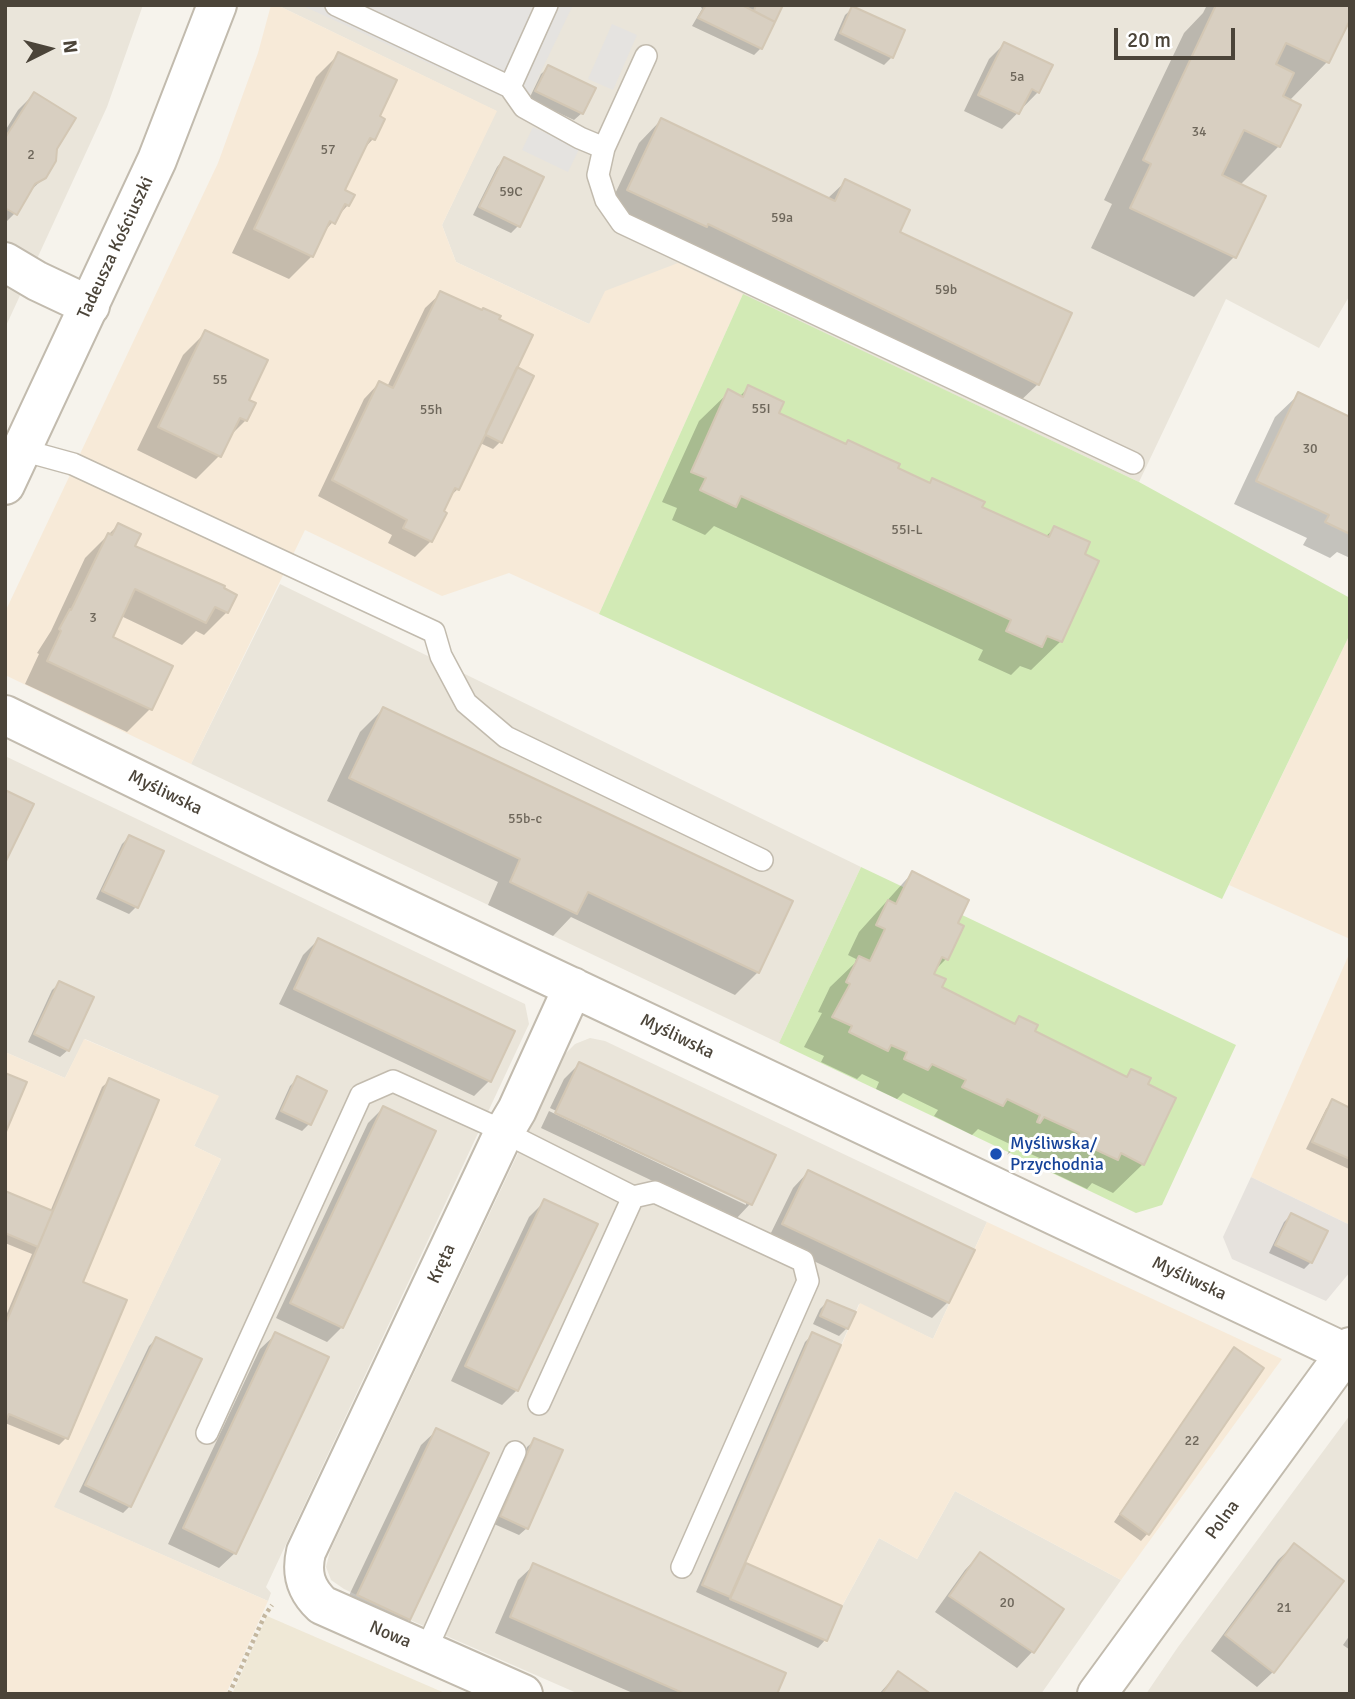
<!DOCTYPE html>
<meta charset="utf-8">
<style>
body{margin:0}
#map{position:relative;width:1355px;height:1699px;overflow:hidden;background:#f6f3ec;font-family:Signika,sans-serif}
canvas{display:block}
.frame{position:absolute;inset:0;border:7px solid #4b4439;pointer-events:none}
.north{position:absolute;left:14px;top:14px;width:70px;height:70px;-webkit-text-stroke:5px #fff;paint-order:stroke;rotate:84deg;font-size:19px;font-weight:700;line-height:28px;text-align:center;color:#4b4439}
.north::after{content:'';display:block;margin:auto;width:24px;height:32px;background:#4b4439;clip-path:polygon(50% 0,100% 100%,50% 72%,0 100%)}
.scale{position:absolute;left:1114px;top:28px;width:121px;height:32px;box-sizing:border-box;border:4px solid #4b4439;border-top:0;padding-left:9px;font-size:21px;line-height:24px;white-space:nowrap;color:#4b4439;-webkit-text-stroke:5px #fff;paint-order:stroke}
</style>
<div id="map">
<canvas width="1355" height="1699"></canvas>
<div class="frame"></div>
<div class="north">N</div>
<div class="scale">20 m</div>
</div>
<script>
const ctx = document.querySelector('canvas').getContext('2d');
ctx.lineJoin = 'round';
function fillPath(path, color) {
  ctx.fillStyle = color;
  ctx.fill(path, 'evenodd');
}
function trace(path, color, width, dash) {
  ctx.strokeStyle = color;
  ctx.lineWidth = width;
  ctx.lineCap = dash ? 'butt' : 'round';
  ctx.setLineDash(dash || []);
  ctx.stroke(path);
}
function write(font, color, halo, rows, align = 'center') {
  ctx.font = font + ' Signika,sans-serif';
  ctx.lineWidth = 6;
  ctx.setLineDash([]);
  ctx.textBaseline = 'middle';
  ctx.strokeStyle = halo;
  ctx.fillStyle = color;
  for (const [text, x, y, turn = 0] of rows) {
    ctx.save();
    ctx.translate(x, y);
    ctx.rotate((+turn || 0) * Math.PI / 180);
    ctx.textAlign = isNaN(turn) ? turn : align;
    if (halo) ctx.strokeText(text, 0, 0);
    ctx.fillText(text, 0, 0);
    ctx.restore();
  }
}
const residential = new Path2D(`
 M5 5H143L107 107 5 328Z
 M277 5H1350V295L1319 348 1226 299 1139 482 678 264 589 324 456 262 442 225 496 111Z
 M280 584 861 867 779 1043 191 764Z
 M5 756 525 1004 529 1024 266 1587 271 1593 268 1601 53 1507 221 1159 194 1146 218 1096 85 1039 65 1078 5 1052Z
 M590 1038 605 1041 987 1222 933 1339 859 1304 730 1600 827 1642 841 1608 879 1538 917 1559 955 1491 1121 1580 1041 1694H579L410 1620 344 1589 331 1580 326 1567 330 1551 520 1149 565 1054 575 1044Z
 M1350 1415V1694H1146L1178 1647Z`);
const commercial = new Path2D(`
 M271 5H277L497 111 442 225 456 262 589 324 605 291 678 263 743 294 599 614 509 573 442 596 305 530 191 764 5 675V612L218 163 258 53Z
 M1350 634V939L1229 885Z
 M1350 952V1225L1251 1177Z
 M84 1039 219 1096 194 1146 221 1159 54 1507 268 1601 226 1694H5V1052L65 1078Z
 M987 1222 1282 1359 1121 1580 955 1491 917 1559 879 1538 841 1608 827 1643 730 1600 860 1303 933 1339Z`);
const industrial = new Path2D(`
 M1251 1177 1350 1225V1272L1326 1301 1232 1259 1223 1237Z`);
const education = new Path2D(`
 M267 1616 447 1694H232Z`);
const green = new Path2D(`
 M743 294 1139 482 1350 598V634L1222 899 599 614Z
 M861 867 1236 1045 1162 1205 1136 1213 779 1043Z`);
const parking = new Path2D(`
 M301 5H573L524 107Z
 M612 24 637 35 613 90 588 79Z
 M533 127 579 149 568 172 522 150Z`);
const shadow = new Path2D(`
 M700 5H782L761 48 754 55 692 26 702 9Z
 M1207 5H1350V16L1327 62 1289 101 1298 105 1279 146 1240 185 1264 196 1234 257 1194 297 1091 248 1112 204 1104 200 1184 33 1203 13Z
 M853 8 903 31 892 57 884 65 834 40 845 15Z
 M1004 44 1038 92 1002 129 964 111 989 59Z
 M339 54 378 117 373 139 362 151 343 191 348 205 322 234 312 256 289 279 232 253 316 77Z
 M549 67 582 113 574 120 529 99 541 74Z
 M34 94 56 148 45 177 28 193 15 213 5 223V131L18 110Z
 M661 120 827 199 845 182 898 233 1038 384 1015 406 606 213 639 143Z
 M504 159 518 226 511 233 473 215 497 167Z
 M441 293 515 368 500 442 493 449 480 443 458 489 447 499 431 541 415 557 388 543 392 535 318 496 364 399 379 383 387 387 425 308Z
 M206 332 246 400V420L228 438 219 456 196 479 137 450 183 355Z
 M749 387 777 414 845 445 848 442 896 469 929 484 932 481 980 507 1045 537 1055 528 1083 555 1061 641 1031 670 1020 666 1011 675 978 660 983 650 714 526 705 535 672 520 677 508 662 502 699 421 729 392 739 397Z
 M1298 395 1350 419V558L1337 552 1330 558 1303 545 1307 538 1234 504 1275 417Z
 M118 525 133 547 227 612 204 635 196 631 182 645 121 616 110 637 150 709 127 732 25 684 39 654 37 653 51 631 85 558Z
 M383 709 758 972 735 995 571 917 553 936 488 905 498 882 327 801 360 732Z
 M129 837 136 907 129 914 96 899 122 844Z
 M912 873 956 924 946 959 931 974 939 988 1013 1025 1019 1018 1033 1032 1125 1078 1131 1071 1145 1085 1143 1164 1113 1193 1092 1183 1087 1189 1047 1170 1050 1163 1016 1147 1007 1155 1012 1145 978 1129 972 1135 934 1116 938 1110 903 1093 897 1099 876 1089 879 1082 862 1074 857 1079 821 1062 824 1056 804 1047 822 1013 818 1012 830 987 855 963 856 959 848 955 859 932Z
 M318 940 489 1081 474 1096 279 1004 303 955Z
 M60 983 68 1050 60 1057 28 1042 52 990Z
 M579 1064 774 1155 750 1204 735 1220 541 1128 549 1111 746 1205V1201L550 1108 564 1079Z
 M297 1079 309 1124 302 1131 275 1119 290 1086Z
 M110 1080 80 1283 66 1438 59 1445 5 1423V1318L32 1254 5 1243V1193L50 1212 102 1087Z
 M1333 1101 1350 1110 1349 1169 1306 1149 1326 1109Z
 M383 1108 342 1327 327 1342 276 1318 368 1123Z
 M808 1172 973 1250 948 1302 932 1318 768 1239 793 1188Z
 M545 1201 517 1390 502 1405 451 1381 529 1217Z
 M1291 1215 1311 1262 1304 1269 1269 1253 1284 1222Z
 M827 1302 854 1313 847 1328 839 1336 813 1324 820 1309Z
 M276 1334 235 1553 219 1568 168 1544 260 1349Z
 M813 1334 743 1564 840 1606 825 1640 818 1648 696 1592 805 1342Z
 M156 1339 130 1506 123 1513 79 1492 149 1346Z
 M1234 1349 1148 1533 1141 1541 1114 1522 1227 1357Z
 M437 1430 409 1619 393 1634 342 1610 421 1445Z
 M535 1440 527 1528 519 1535 494 1524 527 1447Z
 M1294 1545 1273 1672 1257 1687 1211 1651 1278 1560Z
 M980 1554 1062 1610 1032 1652 1017 1668 935 1612 965 1570Z
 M534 1565 775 1694H635L495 1633 518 1580Z
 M1350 1635V1650L1343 1645Z
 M898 1673 927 1694H879Z`);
const building = new Path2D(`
 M706 5H742L775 22 762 49 698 18Z
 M756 5H783L775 22 754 11Z
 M1216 5H1350V20L1329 63 1286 43 1276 64 1294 73 1283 96 1301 105 1280 147 1244 130 1222 175 1266 196 1236 258 1130 208 1151 164 1143 160Z
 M852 6 905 30 893 58 840 33Z
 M1004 42 1053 65 1039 93 1032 89 1019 114 978 95Z
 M338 52 397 80 380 116 385 119 375 140 370 138 345 190 355 195 349 206 345 204 335 224 330 221 313 257 254 229Z
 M548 65 596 88 583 114 535 91Z
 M34 92 76 118 57 149 56 161 46 178 35 184 17 215 5 208V138Z
 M661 118 835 201 845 179 910 210 900 232 1072 313 1039 385 708 224 707 227 627 190Z
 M504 157 544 177 520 227 479 207Z
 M440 291 482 310 483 308 501 316 499 319 533 335 459 490 455 488 444 511 447 513 432 542 403 528 407 520 332 480 379 381 393 388Z
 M205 330 268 360 249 400 256 403 247 421 240 418 221 457 158 427Z
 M517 367 534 376 502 443 486 435V432Z
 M748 385 784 402 779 413 846 444 848 440 880 455 900 464 898 468 930 483 932 478 985 502 982 507 1049 537 1054 526 1090 542 1085 554 1099 561 1062 642 1047 636 1042 647 1006 631 1011 620 741 496 736 507 700 490 706 478 691 472 728 389 743 397Z
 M1298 392 1350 417V534L1325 522 1329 515 1256 481Z
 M118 523 141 534 135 546 225 586 224 588 237 595 228 613 215 607 206 623 135 589 113 637 173 666 152 710 47 661 61 631 59 629 70 609 71 610 108 533 112 535Z
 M383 707 793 901 759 973 588 892 577 914 510 882 520 859 349 778Z
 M5 790 34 804 5 863Z
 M129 835 164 851 138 908 102 891Z
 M912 871 969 900 958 923 964 926 948 960 942 957 934 974 946 979 942 987 1015 1024 1019 1016 1038 1025 1035 1031 1127 1077 1131 1069 1151 1078 1148 1084 1176 1098 1144 1165 1121 1153 1118 1160 1075 1140 1079 1133 1044 1117 1040 1123 1037 1122 1040 1115 1007 1099 1003 1106 962 1087 966 1080 932 1064 928 1070 904 1059 907 1052 891 1045 888 1051 849 1032 852 1026 832 1017 850 984 846 982 859 956 870 961 885 929 876 925 888 900 896 904Z
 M318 938 515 1031 491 1082 294 989Z
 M59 981 94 997 69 1051 34 1034Z
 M579 1062 776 1155 752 1205 555 1113Z
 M5 1073 27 1082 5 1134Z
 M297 1076 327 1091 311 1125 281 1111Z
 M109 1078 159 1100 83 1282 127 1300 68 1439 9 1414 5 1423V1325Z
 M1332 1099 1350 1108V1159L1312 1142Z
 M383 1106 436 1131 343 1328 290 1303Z
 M808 1170 975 1250 949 1303 782 1224Z
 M5 1191 53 1211 38 1247 5 1233Z
 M544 1199 598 1224 518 1391 465 1366Z
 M1291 1213 1328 1231 1312 1263 1275 1245Z
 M827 1300 856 1312 848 1329 820 1316Z
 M275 1332 329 1357 236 1554 183 1528Z
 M812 1332 841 1345 730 1597 702 1585Z
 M156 1337 202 1359 131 1507 85 1485Z
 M1234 1347 1264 1368 1149 1535 1120 1514Z
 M436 1428 489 1453 410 1620 357 1595Z
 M534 1438 563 1450 528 1529 500 1516Z
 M1294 1543 1344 1581 1274 1673 1225 1635Z
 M980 1552 1064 1609 1034 1653 949 1596Z
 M533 1563 786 1673 777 1694H685L510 1617Z
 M746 1563 842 1606 827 1641 730 1599Z
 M898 1671 931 1694H882Z`);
const path = new Path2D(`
 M229 1694 265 1615 272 1605`);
const service = new Path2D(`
 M336 5 510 87
 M547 5 510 87 524 107 580 138 604 148 598 175 606 200 622 223 1133 463
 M604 148 646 56
 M22 450 73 464 434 632 441 656 466 703 506 737 762 860
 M539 1404 633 1197
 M207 1433 361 1095 393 1081 488 1124 633 1197 655 1192 803 1261 808 1281 682 1567
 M426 1650 515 1452`);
const minor = new Path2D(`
 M5 262 37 281 90 306
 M5 715 280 849 1350 1355
 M523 1694 322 1605C305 1589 301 1573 306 1552L504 1132 517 1110 573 987
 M1097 1694 1350 1347`);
const tertiary = new Path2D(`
 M5 485 157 160 217 5`);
const markers = [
 [996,1154,7,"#1a4fb4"]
];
const numberNames = [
 ["5a",1017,77],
 ["34",1199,132],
 ["57",328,150],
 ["2",31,155],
 ["59C",511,192],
 ["59a",782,218],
 ["59b",946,290],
 ["55",220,380],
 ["55I",761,409],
 ["55h",431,410],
 ["30",1310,449],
 ["55I-L",907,530],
 ["3",93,618],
 ["55b-c",525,819],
 ["22",1192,1441],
 ["20",1007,1603],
 ["21",1284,1608]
];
const streetNames = [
 ["Tadeusza Kościuszki",116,248,-65],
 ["Myśliwska",165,793,26],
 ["Myśliwska",677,1037,26],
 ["Kręta",442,1264,-65],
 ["Myśliwska",1189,1279,25],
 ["Polna",1223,1520,-54],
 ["Nowa",390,1635,23]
];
const transitNames = [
 ["Myśliwska/",1010,1144],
 ["Przychodnia",1010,1165]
];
fillPath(residential, '#eae5da');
fillPath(commercial, '#f7ead8');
fillPath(industrial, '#e6e2dd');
fillPath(education, '#efe8d6');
fillPath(green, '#d2eab5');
fillPath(parking, '#e5e3e0');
fillPath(shadow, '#0003');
fillPath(building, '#d8cfc1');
trace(building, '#d3c7b4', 2);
trace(service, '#c2bbae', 24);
trace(minor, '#c2bbae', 42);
trace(tertiary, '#c2bbae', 42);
trace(path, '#c4b79f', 4.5, [3.5, 3.5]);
trace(service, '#fff', 21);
trace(minor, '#fff', 38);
trace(tertiary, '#fff', 38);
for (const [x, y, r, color] of markers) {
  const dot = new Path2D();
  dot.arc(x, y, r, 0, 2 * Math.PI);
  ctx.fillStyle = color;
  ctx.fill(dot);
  trace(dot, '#fff', 2.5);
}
write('14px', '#6e675b', null, numberNames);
write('18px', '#4b4439', '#fff', streetNames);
write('18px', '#164399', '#fff', transitNames, 'left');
</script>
